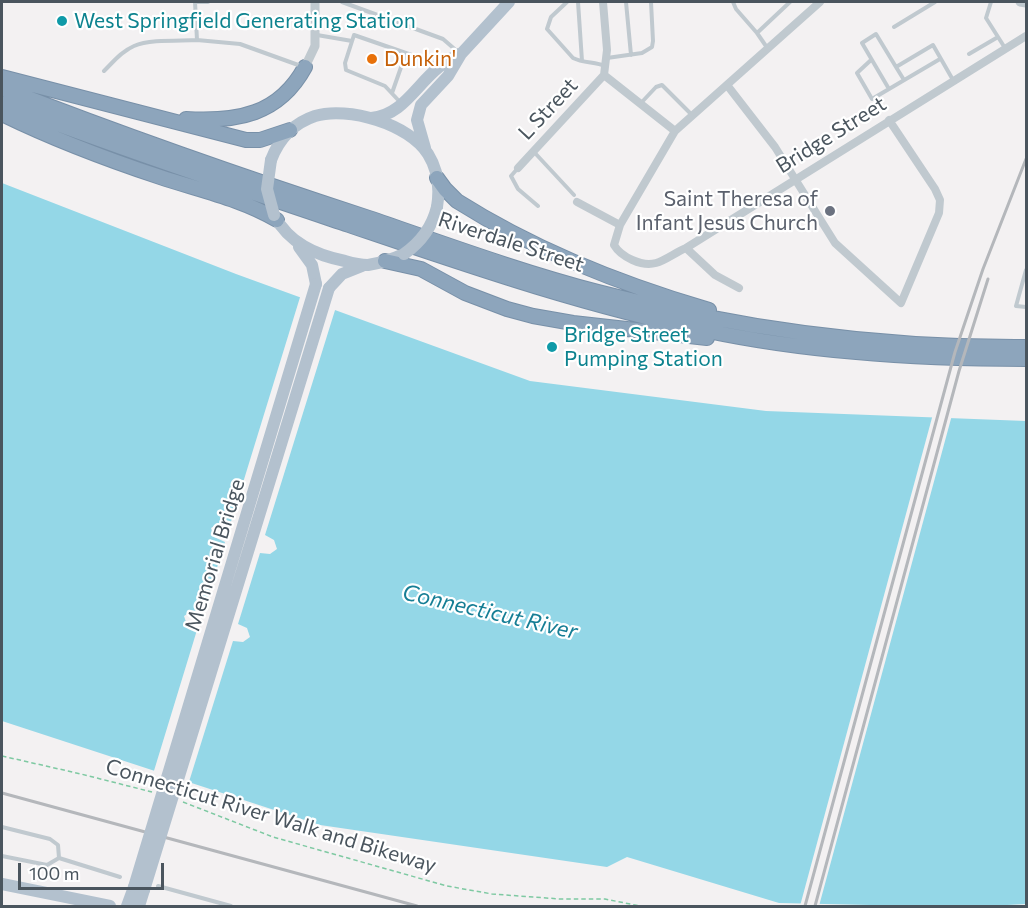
<!DOCTYPE html>
<style>
body{margin:0}
#map{position:relative;width:1028px;height:908px;overflow:hidden;background:#f3f1f2;font-family:Commissioner,sans-serif}
canvas{display:block}
.frame{position:absolute;inset:0;border:3px solid #4a555e;pointer-events:none}
.scale{position:absolute;left:18px;top:863px;width:146px;height:27px;box-sizing:border-box;border:3px solid #4a555e;border-top:0;padding-left:8px;font-size:18px;line-height:21px;white-space:nowrap;color:#4a555e;-webkit-text-stroke:4px #fff;paint-order:stroke}
</style>
<div id="map">
<canvas width="1028" height="908"></canvas>
<div class="frame"></div>
<div class="scale">100 m</div>
</div>
<script>
const ctx = document.querySelector('canvas').getContext('2d');
ctx.lineJoin = 'round';
function fillPath(path, color) {
  ctx.fillStyle = color;
  ctx.fill(path, 'evenodd');
}
function trace(path, color, width, dash) {
  ctx.strokeStyle = color;
  ctx.lineWidth = width;
  ctx.lineCap = dash ? 'butt' : 'round';
  ctx.setLineDash(dash || []);
  ctx.stroke(path);
}
function write(font, color, halo, rows, align = 'center') {
  ctx.font = font + ' Commissioner,sans-serif';
  ctx.lineWidth = 4.5;
  ctx.setLineDash([]);
  ctx.textBaseline = 'middle';
  ctx.strokeStyle = halo;
  ctx.fillStyle = color;
  for (const [text, x, y, turn = 0] of rows) {
    ctx.save();
    ctx.translate(x, y);
    ctx.rotate((+turn || 0) * Math.PI / 180);
    ctx.textAlign = isNaN(turn) ? turn : align;
    if (halo) ctx.strokeText(text, 0, 0);
    ctx.fillText(text, 0, 0);
    ctx.restore();
  }
}
const water = new Path2D(`
 M2 183 236 274 530 381 766 411 1026 421V904L989 906H915L779 903 627 857 607 867 320 825 2 721Z`);
const pier = new Path2D(`
 M301 294 336 307 265 535 274 540 277 549 270 554 260 553 238 624 247 628 250 637 243 642 233 641 188 785 153 774 197 630 187 625 184 616 192 611 203 613 225 542 214 537 211 528 219 523 230 525Z
 M933 414 952 415 819 906H800Z`);
const path = new Path2D(`
 M2 756 81 774 152 792
 M183 802 273 837 447 886 492 894 560 899H605L640 906`);
const service = new Path2D(`
 M208 2H195L197 40 240 44 301 66
 M342 2 443 39 458 52
 M567 2 551 17 547 29 573 58C583 63 595 62 605 66
 M578 2 582 61
 M626 2 631 55
 M733 2 736 9 757 33
 M991 2 986 18 1005 48
 M894 27 935 2
 M317 35 352 41
 M768 49 757 33 790 2
 M969 54 998 37
 M607 58 642 53 652 47 653 41 651 2
 M871 60 857 73 872 99 940 59
 M896 67 904 80
 M104 71C113 62 122 51 134 46 150 39 180 41 197 40
 M889 89 862 43 876 34 896 67 933 45 953 80
 M392 93 406 53
 M400 102 385 86 346 70 345 63 354 35 426 60 438 66
 M641 103 656 87 662 85 692 115
 M534 152 574 195
 M518 168 511 176 518 189 538 206
 M1026 270 1016 306 1026 307
 M2 827 50 839 58 845 59 858 47 865 2 856
 M59 858 120 877
 M158 886 231 906`);
const minor = new Path2D(`
 M603 2 607 50 604 75 675 131
 M820 2 675 131 620 225 614 245C621 257 642 267 656 263 666 260 676 252 686 248L1026 36
 M727 85 775 147 835 243 901 303 939 213 940 200 935 189 889 120
 M518 168 604 75
 M577 202 620 225
 M686 248 715 275 739 288`);
const tertiary = new Path2D(`
 M1020 2 1026 3
 M305 67 315 46V2`);
const primary = new Path2D(`
 M371 118C402 116 416 85 439 67 445 62 453 58 459 54
 M425 148 417 120 421 105 448 76 461 54 509 2
 M271 160C279 139 294 123 315 116 348 106 409 124 428 154 438 170 440 189 437 207
 M274 215C289 243 315 255 345 261 352 263 361 265 368 265 381 263 393 259 404 254
 M299 247 312 265 316 284
 M329 288 342 274 362 266
 M2 884 110 906
 M127 906 134 887
 M139 906 144 890`);
const motorway = new Path2D(`
 M2 77 246 140H260L290 130
 M2 88C123 135 246 178 369 218 445 244 521 272 598 292 738 329 882 348 1026 347
 M2 103C116 147 233 186 349 225 467 265 585 306 708 331 812 353 920 359 1026 359
 M2 114C53 139 106 159 160 177 199 190 242 199 277 220
 M186 119C237 122 279 115 305 67
 M437 178 445 189 457 201C536 251 620 284 709 310
 M385 261 421 269 465 293 507 309 533 316 573 323 707 338`);
const rail = new Path2D(`
 M2 793 417 906
 M805 906 955 352 983 269 1026 159
 M815 906 959 371 988 279`);
const primaryBridge = new Path2D(`
 M271 160 267 189 274 215
 M404 254C421 242 432 228 437 207
 M134 887 316 284
 M144 890 329 288`);
const markers = [
 [62,21,6,"#0f9aa8"],
 [372,59,6,"#e8710a"],
 [830,211,6,"#6b7280"],
 [552,347,6,"#0f9aa8"]
];
const cultureNames = [
 ["West Springfield Generating Station",74,21],
 ["Bridge Street",564,335],
 ["Pumping Station",564,359]
];
const foodNames = [
 ["Dunkin'",384,59]
];
const streetNames = [
 ["L Street",548,109,-47],
 ["Bridge Street",831,135,-32],
 ["Riverdale Street",511,242,18],
 ["Memorial Bridge",215,555,-73],
 ["Connecticut River Walk and Bikeway",271,816,17]
];
const worshipNames = [
 ["Saint Theresa of",818,199],
 ["Infant Jesus Church",818,223]
];
const waterNames = [
 ["Connecticut River",490,612,13]
];
fillPath(water, '#94d7e7');
fillPath(pier, '#f3f1f2');
trace(motorway, '#7890a8', 16);
trace(path, '#7ec9a2', 1.5, [4.5, 3]);
trace(service, '#c0c9cf', 4);
trace(minor, '#c0c9cf', 8);
trace(tertiary, '#c0c9cf', 9);
trace(primary, '#b3c1ce', 12);
trace(motorway, '#8da5bc', 14);
trace(rail, '#b4b7bb', 3);
trace(primaryBridge, '#b3c1ce', 12);
for (const [x, y, r, color] of markers) {
  const dot = new Path2D();
  dot.arc(x, y, r, 0, 2 * Math.PI);
  ctx.fillStyle = color;
  ctx.fill(dot);
  trace(dot, '#fff', 2);
}
write('21px', '#0d838f', '#fff', cultureNames, 'left');
write('21px', '#c56008', '#fff', foodNames, 'left');
write('21px', '#4a555e', '#fff', streetNames);
write('21px', '#5b616d', '#fff', worshipNames, 'right');
write('italic 22px', '#167e95', '#fff', waterNames);
</script>
